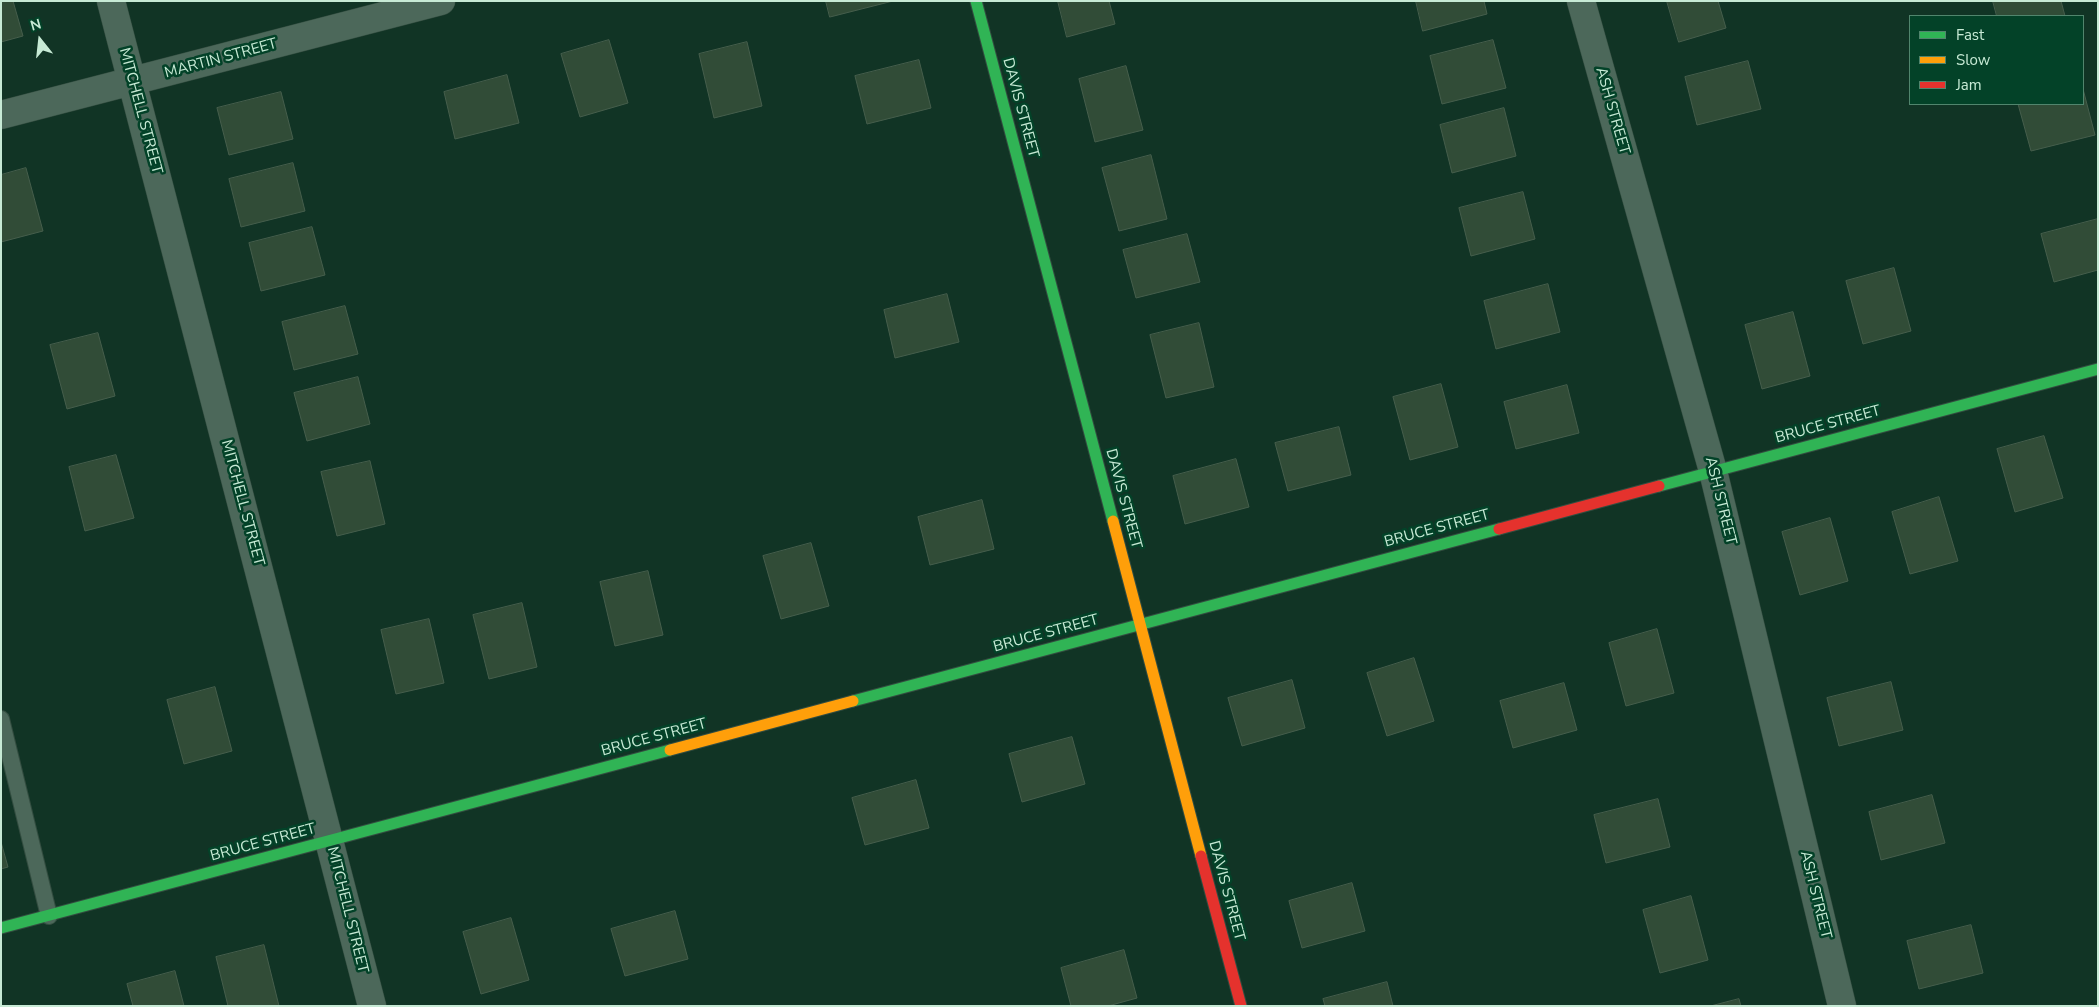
<!DOCTYPE html>
<style>
body{margin:0}
#map{position:relative;width:2099px;height:1007px;overflow:hidden;background:#113425;font-family:"Nunito Sans",sans-serif}
canvas{display:block}
.frame{position:absolute;inset:0;border:2px solid #c7ead5;pointer-events:none}
.legend{position:absolute;left:1909px;top:15px;width:175px;height:90px;box-sizing:border-box;background:#034228;border:1px solid #51856d;margin:0;padding:6px 9px;list-style:none;font-size:15px;color:#c7ead5}
.legend li{display:flex;align-items:center;gap:10px;height:25px}
.legend b{width:25px;border:1px solid #51856d}
.north{position:absolute;left:15px;top:15px;width:50px;height:50px;-webkit-text-stroke:4px #034228;paint-order:stroke;rotate:344deg;font-size:14px;font-weight:700;line-height:20px;text-align:center;color:#c7ead5}
.north::after{content:'';display:block;margin:auto;width:18px;height:22px;background:#c7ead5;clip-path:polygon(50% 0,100% 100%,50% 72%,0 100%)}
</style>
<div id="map">
<canvas width="2099" height="1007"></canvas>
<div class="frame"></div>
<ul class="legend">
<li><b style="height:6px;background:#30b455"></b>Fast</li>
<li><b style="height:6px;background:#ff9f0a"></b>Slow</li>
<li><b style="height:6px;background:#e5322d"></b>Jam</li>
</ul>
<div class="north">N</div>
</div>
<script>
const ctx = document.querySelector('canvas').getContext('2d');
ctx.lineJoin = 'round';
function fillPath(path, color) {
  ctx.fillStyle = color;
  ctx.fill(path, 'evenodd');
}
function trace(path, color, width, dash) {
  ctx.strokeStyle = color;
  ctx.lineWidth = width;
  ctx.lineCap = dash ? 'butt' : 'round';
  ctx.setLineDash(dash || []);
  ctx.stroke(path);
}
function write(font, color, halo, rows, align = 'center') {
  ctx.font = font + ' "Nunito Sans",sans-serif';
  ctx.lineWidth = 5;
  ctx.setLineDash([]);
  ctx.textBaseline = 'middle';
  ctx.strokeStyle = halo;
  ctx.fillStyle = color;
  for (const [text, x, y, turn = 0] of rows) {
    ctx.save();
    ctx.translate(x, y);
    ctx.rotate((+turn || 0) * Math.PI / 180);
    ctx.textAlign = isNaN(turn) ? turn : align;
    if (halo) ctx.strokeText(text, 0, 0);
    ctx.fillText(text, 0, 0);
    ctx.restore();
  }
}
const building = new Path2D(`
 M1 1H13L23 36 1 42Z
 M826 1H893L830 17Z
 M1058 1H1109L1115 24 1067 37Z
 M1416 1H1484L1487 14 1423 31Z
 M1667 1H1718L1726 28 1679 42Z
 M1993 1H2061L2065 16H1997Z
 M609 40 628 103 580 117 561 54Z
 M1493 40 1506 88 1442 104 1430 56Z
 M747 42 762 106 714 118 699 54Z
 M919 60 931 108 867 124 855 76Z
 M1748 61 1761 109 1697 125 1685 77Z
 M1126 66 1143 130 1095 142 1079 79Z
 M507 75 519 123 455 139 444 92Z
 M2083 89 2095 135 2031 151 2018 104H2083Z
 M281 92 293 139 229 155 217 108Z
 M1504 108 1516 156 1452 173 1440 125Z
 M1151 155 1167 219 1119 231 1102 168Z
 M293 163 305 211 241 227 229 179Z
 M26 168 43 231 1 242V175Z
 M1523 192 1535 239 1471 256 1459 208Z
 M2098 219V270L2054 282 2041 234Z
 M312 227 325 275 261 291 249 243Z
 M1187 234 1200 282 1136 298 1123 250Z
 M1894 268 1911 331 1863 344 1846 281Z
 M1548 284 1560 332 1496 349 1484 301Z
 M947 294 959 342 895 358 884 310Z
 M345 306 358 354 294 370 282 322Z
 M1793 312 1810 376 1762 389 1745 325Z
 M1199 323 1214 387 1166 398 1150 335Z
 M98 333 115 396 67 409 50 345Z
 M358 377 370 424 307 441 294 393Z
 M1441 384 1458 447 1410 460 1393 397Z
 M1567 385 1579 433 1516 449 1504 402Z
 M1339 427 1351 475 1288 491 1275 443Z
 M2044 436 2063 498 2015 512 1997 449Z
 M116 455 134 518 85 531 69 467Z
 M1236 459 1249 507 1185 524 1173 476Z
 M370 461 385 524 337 536 321 472Z
 M1939 497 1958 561 1910 574 1892 512Z
 M982 500 994 549 930 565 918 517Z
 M1830 518 1848 581 1800 595 1782 532Z
 M811 543 829 606 781 619 763 556Z
 M648 571 663 635 615 646 600 582Z
 M522 603 537 667 489 679 473 615Z
 M429 619 444 683 396 694 381 630Z
 M1657 629 1674 693 1626 706 1609 643Z
 M1414 658 1434 721 1387 736 1367 673Z
 M1292 680 1305 728 1242 746 1228 698Z
 M1891 682 1903 730 1839 746 1827 698Z
 M1564 683 1577 730 1513 748 1500 701Z
 M215 687 232 751 184 764 167 700Z
 M1072 737 1085 784 1022 802 1009 754Z
 M916 780 929 828 865 845 852 798Z
 M1932 795 1945 843 1881 860 1869 812Z
 M1658 799 1670 847 1606 863 1594 815Z
 M1 842 8 867 1 869Z
 M1352 883 1365 931 1302 948 1289 901Z
 M1691 896 1708 960 1660 973 1643 910Z
 M675 911 688 959 625 976 611 929Z
 M511 918 529 980 481 994 463 932Z
 M1971 925 1983 973 1919 989 1907 941Z
 M264 945 279 1006H228L216 957Z
 M1124 950 1137 998 1108 1006H1071L1061 968Z
 M175 971 184 1006H133L127 984Z
 M1387 982 1393 1006H1325L1323 999Z
 M1739 999 1741 1006H1711Z`);
const lane = new Path2D(`
 M1 719 49 916`);
const street = new Path2D(`
 M111 1 372 1006
 M1581 1 1713 471 1842 1006
 M1 115 441 1`);
const fast = new Path2D(`
 M976 1 1113 521
 M1659 486 2098 369
 M853 701 1499 529
 M1 928 670 750`);
const slow = new Path2D(`
 M1113 521 1201 856
 M670 750 853 701`);
const jam = new Path2D(`
 M1499 529 1659 486
 M1201 856 1241 1006`);
const streetNames = [
 ["MARTIN STREET",221,59,-15],
 ["DAVIS STREET",1020,108,75],
 ["MITCHELL STREET",140,111,75],
 ["ASH STREET",1612,111,74],
 ["BRUCE STREET",1828,425,-15],
 ["DAVIS STREET",1123,499,75],
 ["ASH STREET",1720,501,76],
 ["MITCHELL STREET",242,503,75],
 ["BRUCE STREET",1437,529,-15],
 ["BRUCE STREET",1046,634,-15],
 ["BRUCE STREET",654,738,-15],
 ["BRUCE STREET",263,843,-15],
 ["DAVIS STREET",1226,891,75],
 ["ASH STREET",1815,895,76],
 ["MITCHELL STREET",347,910,76]
];
fillPath(building, '#314c37');
trace(building, '#465e4c', 1);
trace(lane, '#334d40', 18);
trace(street, '#334d40', 29);
trace(fast, '#334d40', 13);
trace(slow, '#334d40', 13);
trace(jam, '#334d40', 13);
trace(lane, '#4c685a', 16);
trace(street, '#4c685a', 28);
trace(fast, '#30b455', 11);
trace(slow, '#ff9f0a', 11);
trace(jam, '#e5322d', 11);
write('15px', '#c7ead5', '#034228', streetNames);
</script>
